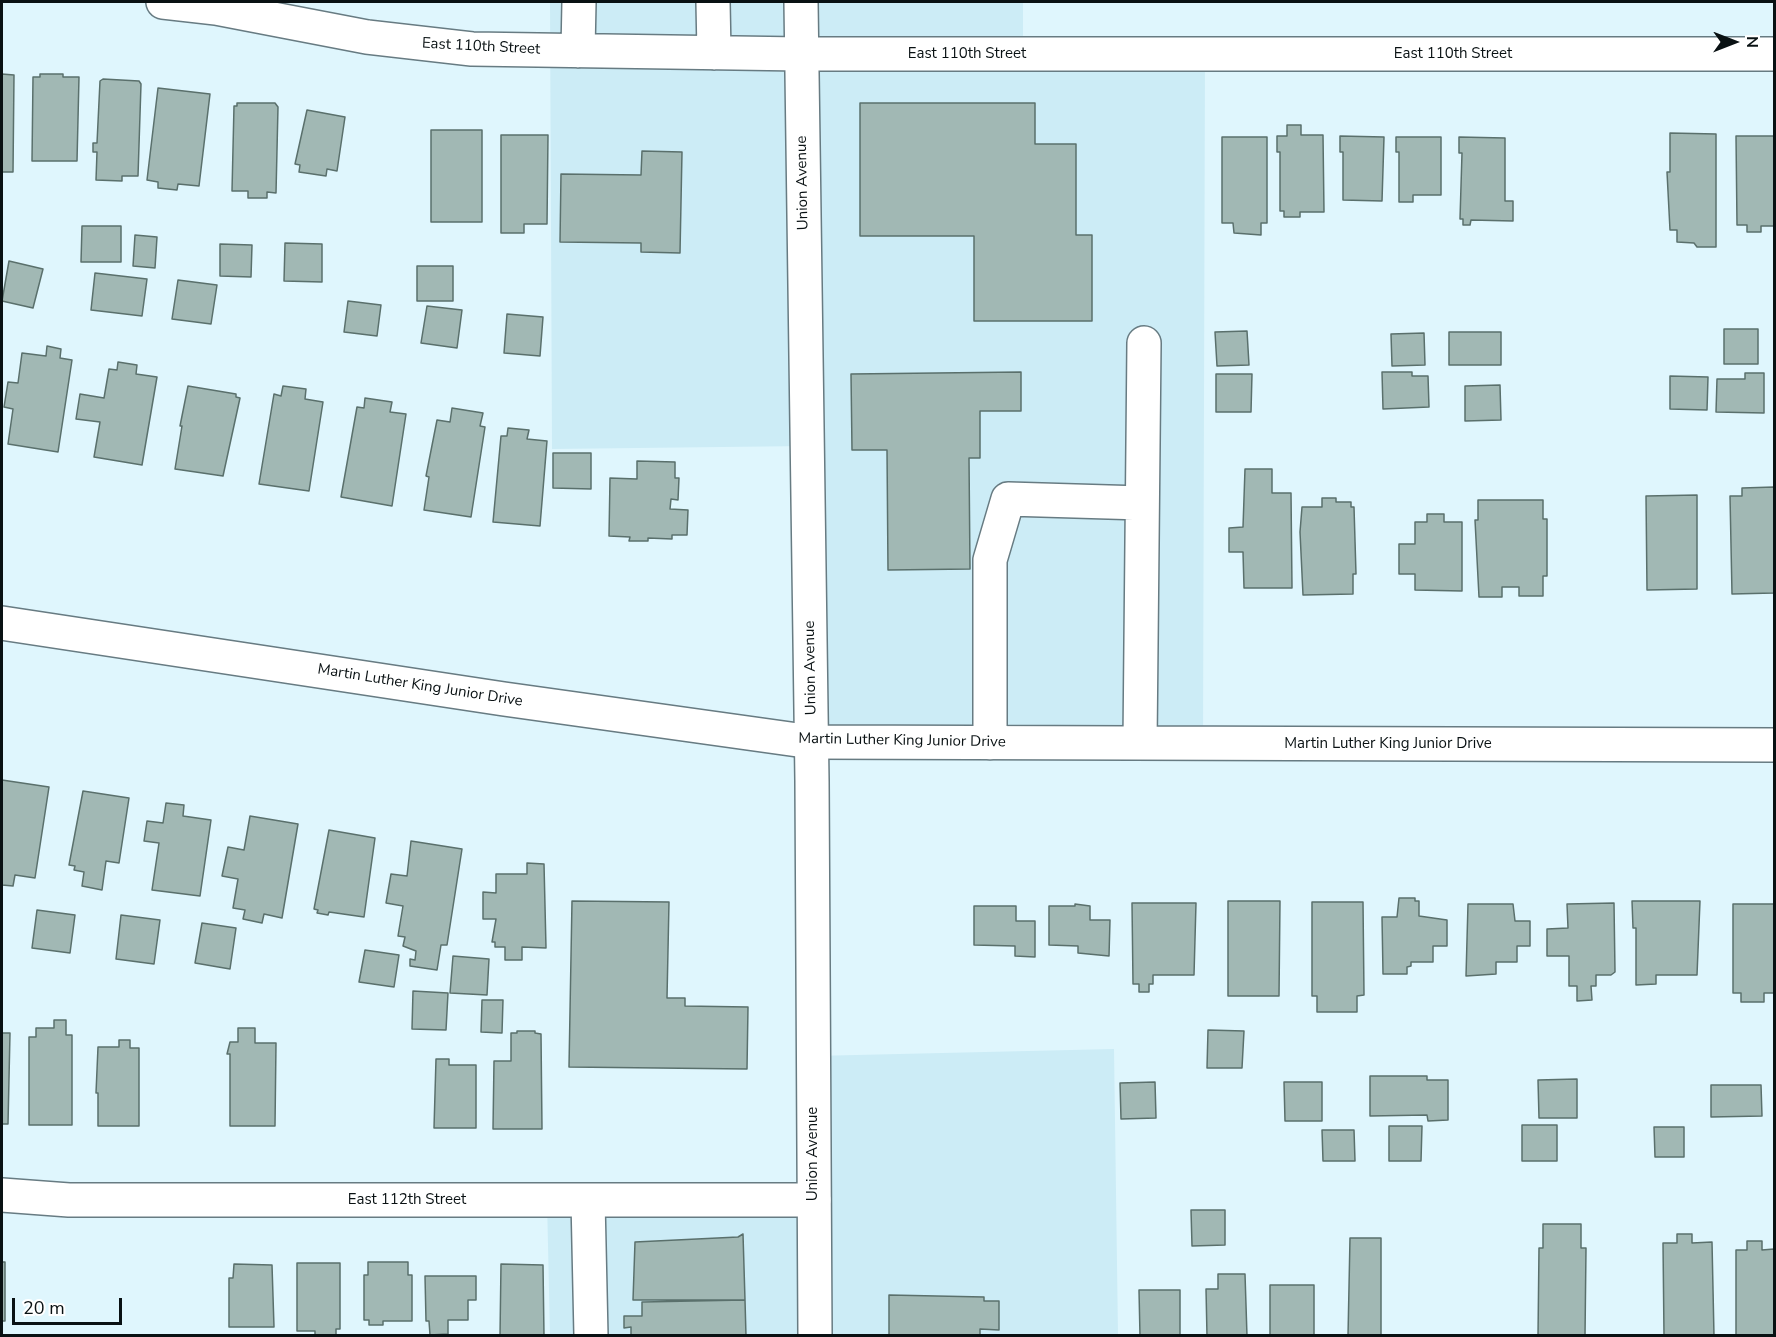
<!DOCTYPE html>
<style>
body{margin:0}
#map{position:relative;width:1776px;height:1337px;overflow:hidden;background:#dff6fd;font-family:"Nunito Sans",sans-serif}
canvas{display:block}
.frame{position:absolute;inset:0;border:3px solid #091113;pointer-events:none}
.north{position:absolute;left:1704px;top:12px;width:60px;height:60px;-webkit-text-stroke:4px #fff;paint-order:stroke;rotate:90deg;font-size:16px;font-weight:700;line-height:24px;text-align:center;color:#091113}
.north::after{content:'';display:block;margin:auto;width:21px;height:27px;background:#091113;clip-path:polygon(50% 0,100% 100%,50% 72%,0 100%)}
.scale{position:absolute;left:12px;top:1298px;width:110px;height:27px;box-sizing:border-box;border:3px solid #091113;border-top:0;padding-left:8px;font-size:18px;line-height:21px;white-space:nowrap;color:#091113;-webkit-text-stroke:4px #fff;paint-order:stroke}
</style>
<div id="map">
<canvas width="1776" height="1337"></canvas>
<div class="frame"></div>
<div class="north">N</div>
<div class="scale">20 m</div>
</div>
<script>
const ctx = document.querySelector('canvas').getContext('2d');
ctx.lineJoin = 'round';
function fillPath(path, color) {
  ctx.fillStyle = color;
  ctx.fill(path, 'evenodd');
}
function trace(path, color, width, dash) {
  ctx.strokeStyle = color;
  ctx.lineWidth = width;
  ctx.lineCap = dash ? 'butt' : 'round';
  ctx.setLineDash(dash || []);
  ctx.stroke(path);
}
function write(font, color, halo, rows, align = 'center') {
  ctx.font = font + ' "Nunito Sans",sans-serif';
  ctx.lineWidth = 4.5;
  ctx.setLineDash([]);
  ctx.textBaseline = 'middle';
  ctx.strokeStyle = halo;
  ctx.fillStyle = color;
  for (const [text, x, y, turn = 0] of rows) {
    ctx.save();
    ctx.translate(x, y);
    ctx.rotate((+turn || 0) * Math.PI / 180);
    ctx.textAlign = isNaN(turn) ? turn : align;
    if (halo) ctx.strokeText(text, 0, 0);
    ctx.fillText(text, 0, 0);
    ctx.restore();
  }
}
const built = new Path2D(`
 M550 2H1023V54H1205L1203 744 812 742 807 446 552 449Z
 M1114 1049 1118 1335H550L547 1200H813V1056Z`);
const building = new Path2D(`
 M2 74 14 75 13 172H2Z
 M40 74H63V77H79L77 161H32L33 77H40Z
 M103 79 139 81 141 84 138 176H122V181L96 180 97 152H93V143H97L100 81Z
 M158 88 210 94 199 186 178 184 177 190 158 188V182L147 180Z
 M237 103H275L278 107 276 193 267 192V198H248V191H232L234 106H237Z
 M860 103H1035V144H1076V235H1092V321H974V236H860Z
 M307 110 345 117 337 171 327 169 326 176 299 172 300 165 295 164Z
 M1287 125H1301V135H1323L1324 212H1300V217H1284V211H1280V152H1277V136H1287Z
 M431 130H482V222H431Z
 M1670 133 1716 134V247H1697L1694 243 1677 242V230H1670L1667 172H1670Z
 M501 135H548L547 224H524V233H501Z
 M1340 136 1384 137 1382 201 1343 200V152H1340Z
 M1736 136H1774V226H1761V232H1747V225H1737Z
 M1222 137H1267V223H1261V235L1234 233 1233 223H1222Z
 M1396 137H1441V195H1413V202H1399V152H1396Z
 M1459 137 1505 138V201H1513V221L1471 220 1470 225H1463V219H1460L1462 153H1459Z
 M642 151 682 152 680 253 641 252V243L560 242 561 174 641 175Z
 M82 226H121V262H81Z
 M135 235 157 237 155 268 133 266Z
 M285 243 322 244V282L284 281Z
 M220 244 252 245 251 277 220 276Z
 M9 261 43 269 33 308 2 301Z
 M417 266H453V301H417Z
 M95 273 147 279 142 316 91 310Z
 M178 280 217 285 211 324 172 319Z
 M348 301 381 305 377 336 344 332Z
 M427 306 462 310 457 348 421 343Z
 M507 314 543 317 540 356 504 353Z
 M1724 329H1758V364H1724Z
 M1247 331 1249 365 1217 366 1215 332Z
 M1449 332H1501V365H1449Z
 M1424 333 1425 365 1392 366 1391 334Z
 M47 346 61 349 60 358 72 360 58 452 8 444 13 409 4 407 8 382 18 383 22 353 46 356Z
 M118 362 137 365 136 374 157 377 142 465 94 457 100 422 76 419 80 394 104 398 109 369 117 370Z
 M1021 372V411H980V458H969L970 569 888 570 887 450H852L851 374Z
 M1382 372H1412V376H1428L1429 407 1383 409Z
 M1745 373H1764V413L1716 412 1717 379H1745Z
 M1216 374H1252L1251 412H1216Z
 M1670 376 1708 377 1707 410 1670 409Z
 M1500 385 1501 420 1465 421V386Z
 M188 386 236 394V397L240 398 223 476 175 469 182 426H180Z
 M283 386 306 389 305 399 323 402 309 491 259 484 274 394 281 396Z
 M365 398 392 402 390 412 406 414 392 506 341 497 357 407 364 408Z
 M452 408 483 413 480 426 485 427 471 517 424 510 429 477 426 476 437 420 450 422Z
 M508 428 529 430 527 439 547 441 540 526 493 522 501 436H507Z
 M553 453H591V489L553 488Z
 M637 461 675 462V478H679L678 500 671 499 670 509 688 510 687 535H672V539L648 538V541H629L630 537 609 536 610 478 637 479Z
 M1245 469H1272V493H1291L1292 588H1244L1243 552H1229V528L1243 527Z
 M1774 487V593L1732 594 1730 496H1742V488Z
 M1697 495V589L1647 590 1646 496Z
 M1322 498H1336V502H1351V507H1354L1356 574H1353V594L1303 595 1300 532 1302 507H1322Z
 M1478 500H1543V519H1547V576H1543V596H1519V587H1502V597H1479L1475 520H1478Z
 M1427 514H1444V522H1462V591L1415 590V574H1399V544H1415V522H1427Z
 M2 780 49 787 35 878 15 875 13 886 2 885Z
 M83 791 129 798 119 863 106 861 102 890 82 886 84 872 74 870 75 866 69 865Z
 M166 803 184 805 183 816 211 820 200 896 152 890 159 843 144 841 147 821 163 823Z
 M250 816 298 824 282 918 264 914 262 923 243 919 245 910 233 908 238 879 222 876 228 847 244 850Z
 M329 830 375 838 364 917 329 912 328 915 317 913 318 910 314 909Z
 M411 841 462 849 447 945H441L437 970 410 966V959L415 960 416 951 403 946 405 937 398 936 403 906 386 903 391 874 407 876Z
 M527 863 544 864 546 948 522 947V960H505V947H495V942H492L496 919H483V892L496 893V874H527Z
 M1399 898H1415V901H1419V916L1447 920V946H1433V962H1411V966L1407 967V974H1383L1382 917H1397Z
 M572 901 669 902 667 998H685V1006L748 1007 747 1069 569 1067Z
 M1228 901H1280L1279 996H1228Z
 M1632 901H1700L1697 975H1656V984L1636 985V928H1633Z
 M1312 902H1363L1364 995 1357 996V1012H1317V996H1312Z
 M1132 903H1196L1194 975H1153V984H1149V992H1139V984H1133Z
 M1614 903 1615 972 1611 975H1596V986H1591L1592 1000 1577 1001V986H1569V956H1547V929L1568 928 1567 904Z
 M1075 904 1090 906V920H1110L1109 956 1078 953V946L1049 945V906H1075Z
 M1468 904H1513L1515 921H1530V946H1517V962H1496V974L1466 976Z
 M1733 904H1774V993H1764V1002H1741V993H1733Z
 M974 906H1016V921H1035V957L1015 956V946L974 945Z
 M37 910 75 915 70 953 32 948Z
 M121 915 160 920 154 964 116 959Z
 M202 923 236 928 230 969 195 963Z
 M365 950 399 955 394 987 359 982Z
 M453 956 489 959 487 995 450 993Z
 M413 991 448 993 446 1030 412 1029Z
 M482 1000H503L502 1033 481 1032Z
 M54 1020H66V1035H72V1125H29V1037H36V1028H54Z
 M238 1028H255V1043H276L275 1126H230V1054H227L230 1042H238Z
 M1208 1030 1244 1031 1242 1068H1207Z
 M517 1031H535V1033L541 1034 542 1129H493L494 1061H511V1033H517Z
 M2 1033H10L8 1124H2Z
 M119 1040H130V1048H139V1126H98V1093H96L98 1047H119Z
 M436 1059H449V1065H476V1128H434Z
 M1370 1076H1427V1080H1448V1120L1428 1121 1427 1115 1370 1116Z
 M1577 1079V1118H1539L1538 1080Z
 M1155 1082 1156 1118 1121 1119 1120 1083Z
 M1284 1082H1322V1121H1285Z
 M1711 1085H1761L1762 1116 1711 1117Z
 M1522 1125H1557V1161H1522Z
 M1389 1126H1422L1421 1161H1389Z
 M1654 1127H1684V1157H1655Z
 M1322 1130H1354L1355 1161H1323Z
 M1191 1210H1225V1245L1192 1246Z
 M1543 1224H1581V1248H1586L1585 1336H1538L1539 1248H1543Z
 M743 1234 745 1300H633L635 1242 738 1237Z
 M1677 1234H1692V1243L1712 1242 1714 1336H1664L1663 1243H1677Z
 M1350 1238H1381V1336H1348Z
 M1747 1241H1762V1250L1774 1249V1336H1736V1250H1747Z
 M2 1262H5V1321H2Z
 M368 1262H408V1275H412V1321H383V1325H369V1320H364V1275H368Z
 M297 1263H340V1329H336V1336H315V1331H297Z
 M234 1264 272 1265 274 1327H229V1278H233Z
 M501 1264 543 1265 544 1336H500Z
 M1218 1274H1245L1247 1336H1207L1206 1289H1218Z
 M425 1276H476V1300H468V1320H448V1334L430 1335 429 1321H426Z
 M1270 1285H1314V1336H1270Z
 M1139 1290H1180V1336H1140Z
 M889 1295 984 1297V1301H999V1330L980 1329V1336H889Z
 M745 1300 746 1336H631V1327L624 1328V1316H642V1302Z`);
const minor = new Path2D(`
 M163 2 216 8 367 37 472 49 801 54H1774
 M713 2 714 53
 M578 51 579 2
 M2 623 504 699 812 742 1774 745
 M990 743V560L1008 499 1142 503
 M1140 743 1144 343
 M2 1195 69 1200H814
 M588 1200 591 1336`);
const major = new Path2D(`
 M801 2 812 781 815 1336`);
const streetNames = [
 ["East 110th Street",481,47,3],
 ["East 110th Street",967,54],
 ["East 110th Street",1453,54],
 ["Union Avenue",803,183,-91],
 ["Union Avenue",811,668,-91],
 ["Martin Luther King Junior Drive",420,686,9],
 ["Martin Luther King Junior Drive",902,741,1],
 ["Martin Luther King Junior Drive",1388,744],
 ["Union Avenue",813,1154,-90],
 ["East 112th Street",407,1200]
];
fillPath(built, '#ccecf6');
fillPath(building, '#a1b8b4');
trace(building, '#5a706c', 1.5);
trace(minor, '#677b82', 36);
trace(major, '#677b82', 36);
trace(minor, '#fff', 33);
trace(major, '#fff', 33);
write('15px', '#091113', '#fff', streetNames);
</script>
